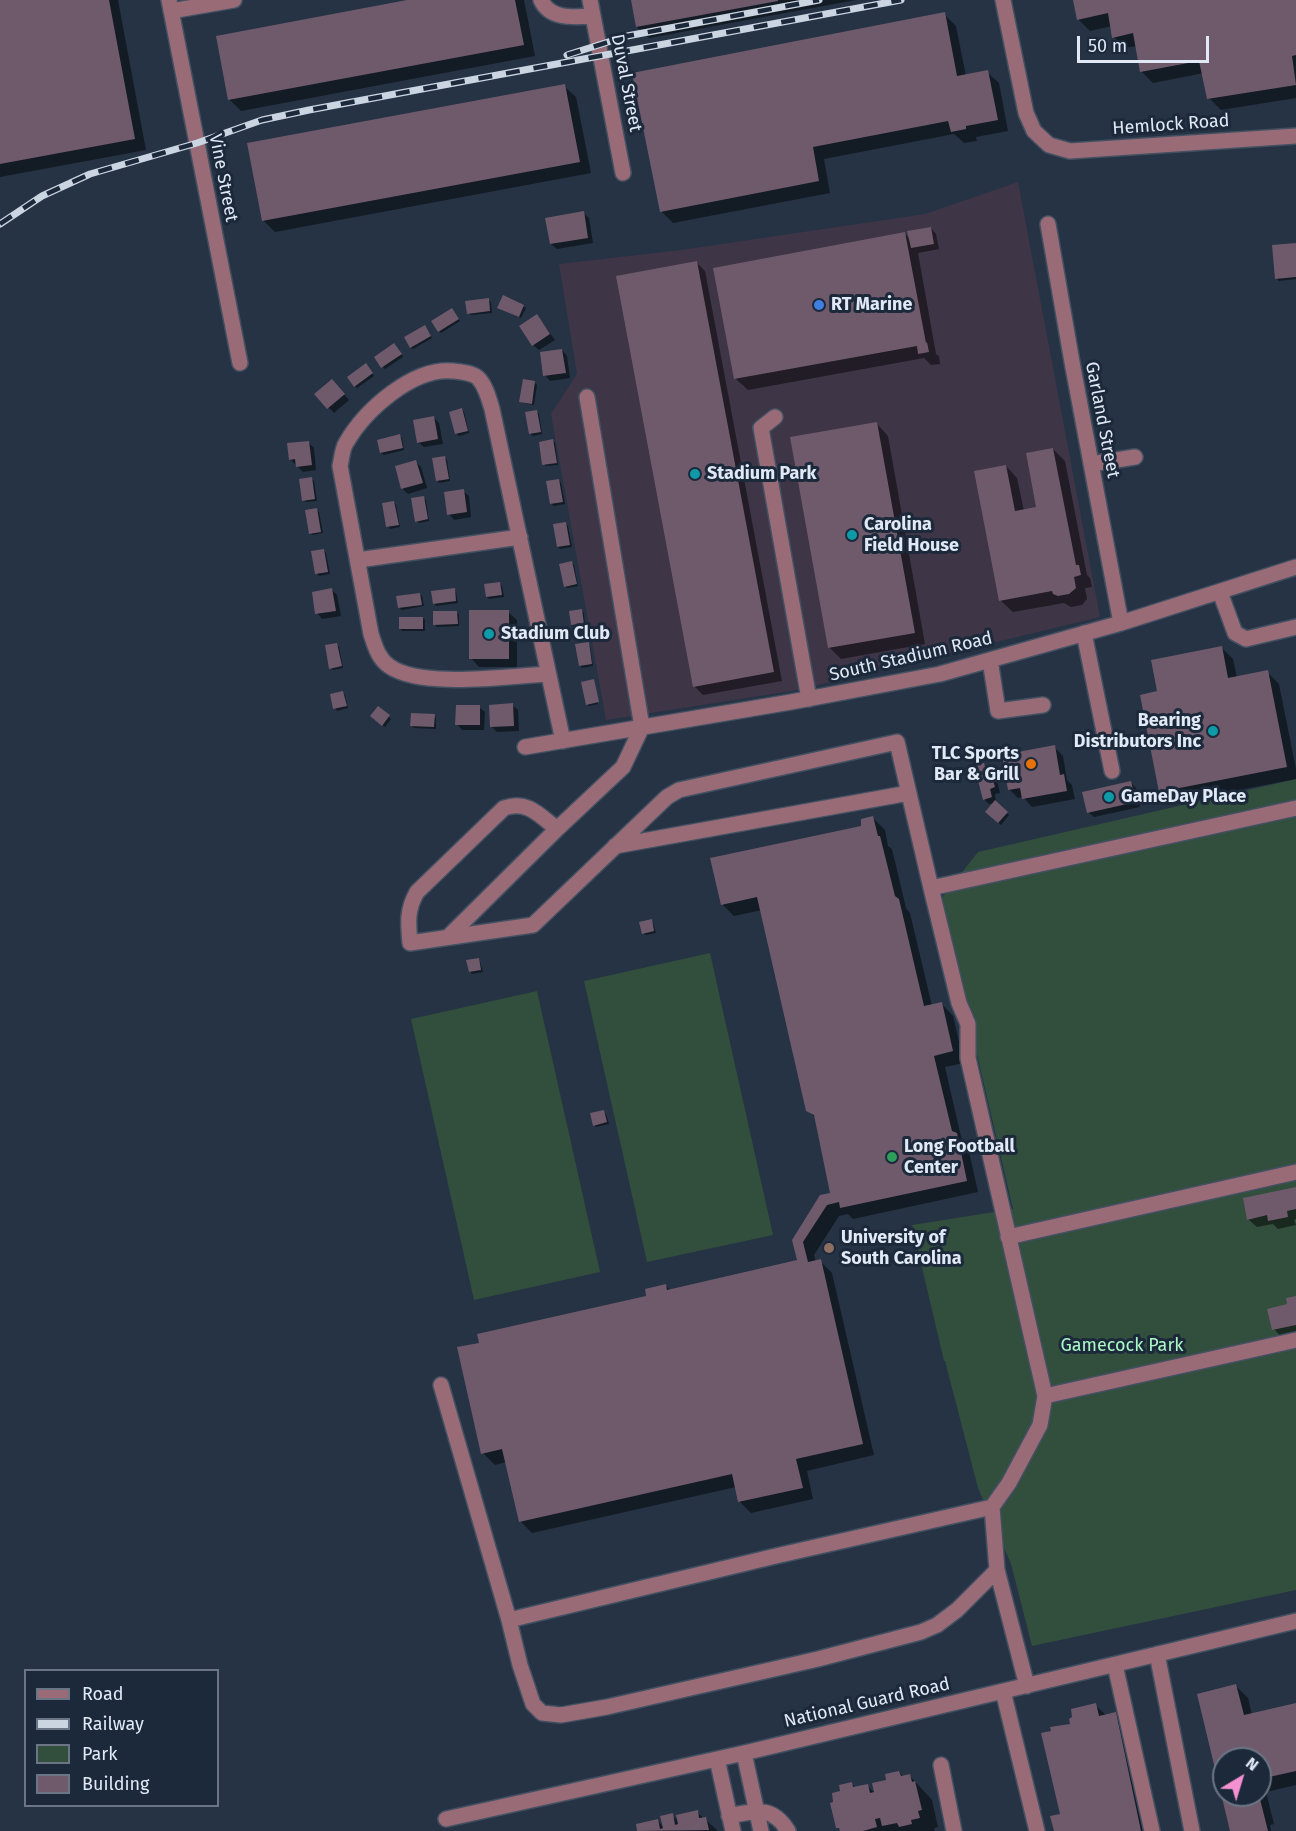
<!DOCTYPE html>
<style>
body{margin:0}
#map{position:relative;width:1296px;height:1831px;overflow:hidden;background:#253345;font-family:"Fira Sans",sans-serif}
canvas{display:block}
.legend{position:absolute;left:24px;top:1669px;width:195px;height:138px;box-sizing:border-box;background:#1c293b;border:2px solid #6a7685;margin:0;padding:8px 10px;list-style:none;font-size:18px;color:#e0e9f5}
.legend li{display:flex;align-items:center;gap:12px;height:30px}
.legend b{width:30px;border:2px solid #6a7685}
.north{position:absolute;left:1212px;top:1747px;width:60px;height:60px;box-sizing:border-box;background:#1c293b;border:2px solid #6a7685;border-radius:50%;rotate:38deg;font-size:16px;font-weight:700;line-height:24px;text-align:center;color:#e0e9f5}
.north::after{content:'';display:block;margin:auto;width:21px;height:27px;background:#f590d1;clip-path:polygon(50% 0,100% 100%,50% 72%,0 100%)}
.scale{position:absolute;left:1077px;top:36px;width:132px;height:27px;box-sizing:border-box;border:3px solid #e0e9f5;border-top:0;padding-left:8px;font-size:18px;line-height:21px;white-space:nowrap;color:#e0e9f5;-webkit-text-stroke:4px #1c293b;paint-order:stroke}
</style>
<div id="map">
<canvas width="1296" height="1831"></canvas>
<ul class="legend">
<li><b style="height:8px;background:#986b77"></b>Road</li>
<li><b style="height:8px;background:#cbd4e1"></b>Railway</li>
<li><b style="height:16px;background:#324e3c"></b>Park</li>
<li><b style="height:16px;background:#6f5a6c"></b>Building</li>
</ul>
<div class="north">N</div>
<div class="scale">50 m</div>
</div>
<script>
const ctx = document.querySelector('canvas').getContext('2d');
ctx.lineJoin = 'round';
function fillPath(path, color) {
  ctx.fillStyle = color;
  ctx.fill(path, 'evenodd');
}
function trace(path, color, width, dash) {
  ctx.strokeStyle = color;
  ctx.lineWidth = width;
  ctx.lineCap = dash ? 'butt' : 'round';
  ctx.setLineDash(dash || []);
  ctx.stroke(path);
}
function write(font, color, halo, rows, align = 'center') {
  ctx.font = font + ' "Fira Sans",sans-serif';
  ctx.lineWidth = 6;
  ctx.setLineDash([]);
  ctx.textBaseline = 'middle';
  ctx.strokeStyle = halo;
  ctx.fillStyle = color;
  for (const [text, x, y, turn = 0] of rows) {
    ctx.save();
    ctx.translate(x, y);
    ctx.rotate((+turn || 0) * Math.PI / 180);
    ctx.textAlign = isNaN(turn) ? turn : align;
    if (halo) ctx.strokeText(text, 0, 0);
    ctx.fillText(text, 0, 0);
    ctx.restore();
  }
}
const commercial = new Path2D(`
 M1018 182 1100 617 798 690 606 720 551 414 577 374 559 264 681 250 925 214Z`);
const green = new Path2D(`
 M1296 779V1590L1032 1646 1011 1564 978 1488 945 1361H944L912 1225 1013 1209 941 899 978 852Z
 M710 953 773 1235 647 1262 584 981Z
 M537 991 600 1272 474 1300 411 1019Z`);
const shadow = new Path2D(`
 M0 0H118L146 150 0 177Z
 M415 0H524L535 56 241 111 229 99Z
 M632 0H856L649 38 637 27Z
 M1075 0H1296V98L1221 110 1209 98 1204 73 1153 83 1141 71 1137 46 1125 48 1114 37 1112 26 1090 31 1078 19Z
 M944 14 956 26 966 76 987 72 999 83 1008 131 976 137 977 141 964 143 954 134 824 159 830 193 673 223 661 211Z
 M564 86 576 97 591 173 275 232 263 220Z
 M583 213 589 218 593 243 557 249 551 244Z
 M931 228 936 234 939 249 918 253 936 354 939 356 940 364 931 365 924 358 748 390 736 379 715 269 905 234 911 240Z
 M1296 244V279L1279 281 1276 278Z
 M696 262 705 271 782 681 703 695 695 687Z
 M504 297 526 308 521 318 501 309Z
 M488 300 491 302 492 313 471 315 469 313Z
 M454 312 460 321 441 333 439 331Z
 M537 316 555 340 539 350 533 345Z
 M427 329 432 338 413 349 411 347Z
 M396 347 403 357 385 369 383 367Z
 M562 350 567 356 570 378 550 381 545 375Z
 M368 368 374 376 357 388 355 386Z
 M535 383 537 385 534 405 523 403 521 401Z
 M337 386 349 400 334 413 316 394Z
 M462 410 464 412 469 433 459 436 456 433Z
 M536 411 539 414 542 434 533 436 530 433Z
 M433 417 439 423 443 444 424 447 418 442Z
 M877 424 888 436 925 644 841 659 829 647Z
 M399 436 402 438 404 450 384 455 381 453Z
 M552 441 555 443 558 465 546 466 544 464Z
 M309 443 314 448 316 470 303 472 290 459Z
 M1053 449 1065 461 1087 575 1090 578 1092 587 1085 588 1087 599 1082 605 1071 607 1064 603 1013 612 1001 601 976 472 1006 466 1017 478 1024 511 1038 508Z
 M445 458 447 460 450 481 439 483 437 480Z
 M416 462 421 467 427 488 408 494 402 488Z
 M312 479 314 481 317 501 306 502 303 500Z
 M559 481 561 483 565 504 554 506 551 504Z
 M463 491 469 496 471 517 454 520 449 514Z
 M423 498 426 500 429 521 419 523 417 521Z
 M394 502 396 505 400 527 390 529 388 526Z
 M317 510 319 512 323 533 312 535 310 533Z
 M566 524 568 526 572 547 560 549 558 547Z
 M324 550 326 553 330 574 319 576 317 573Z
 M572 563 574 565 578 586 567 588 565 586Z
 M500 584 502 586 504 597 489 599 487 597Z
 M332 590 337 595 341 616 322 619 317 613Z
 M454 590 456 592 458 603 436 606 434 603Z
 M420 594 422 596 424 606 402 610 399 608Z
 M581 610 584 613 585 626 575 627 572 625Z
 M457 612 459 615V626L437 627 435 624Z
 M508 612 517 620V667H479L471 658Z
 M423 618 425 620V631H402L400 629Z
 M588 643 590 646 593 666 582 668 580 665Z
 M336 644 339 647 343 668 333 670 331 668Z
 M1222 648 1233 659 1237 678 1267 672 1279 684 1296 769V779L1172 803 1161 792 1159 693Z
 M593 681 598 704 589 706 587 704Z
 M343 693 345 695 348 708 337 711 335 708Z
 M512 705 518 710 519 731 497 732 492 727Z
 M479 707 485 712 484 730H462L457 724Z
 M378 708 391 719 385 727 374 719Z
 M434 715 436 718V729L414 728 412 726Z
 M1054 747 1063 756 1067 780 1072 785 1075 799 1032 807 1023 797 1018 798 1009 789Z
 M983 765 996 776 1000 793 995 794 996 803 1009 815 1001 825 987 812 995 803 989 804 984 799Z
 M1131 783 1136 788 1140 807 1094 817 1088 812Z
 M873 818 885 830 888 846 892 849 906 908 910 913 932 1006 942 1004 953 1016 964 1063 945 1067 962 1141 968 1147 978 1192 853 1219 848 1214 839 1216 814 1255 816 1262 820 1261 832 1273 874 1455 807 1471 813 1499 751 1513 740 1502 736 1487 532 1533 520 1521 506 1462 495 1465 483 1453 648 1297 666 1286 671 1291 798 1261 793 1240 832 1194 816 1118 808 1110 762 910 734 916 722 904 712 859 862 827Z
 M651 921 653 923 656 933 646 935 643 933Z
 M478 959 480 962 483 972 472 974 470 971Z
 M604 1112 606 1114 609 1124 596 1127 594 1125Z
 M1296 1189V1219L1294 1220 1296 1225 1278 1229 1273 1224 1257 1227 1248 1219Z
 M1296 1298V1335L1282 1338 1274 1329Z
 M1236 1686 1248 1698 1252 1715 1296 1705V1785L1266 1792 1274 1824 1270 1825 1271 1831H1232L1199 1695ZM1224 1759H1260V1795H1224Z
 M1095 1705 1107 1716 1115 1714 1127 1726 1150 1831H1056L1062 1816 1072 1725Z
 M899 1772 904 1777 910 1776 932 1800 938 1827 934 1828 935 1831H841L838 1827 842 1792 851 1783 856 1788 867 1786 876 1794Z
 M697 1812 718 1831H639L637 1825 658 1821 664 1828 672 1815 678 1821Z`);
const building = new Path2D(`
 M0 0H109L135 139 0 164Z
 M407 0H515L524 45 228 100 216 36Z
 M631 0H778V1L636 27Z
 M1073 0H1296V55L1292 56 1296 85 1207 99 1199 61 1140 72 1133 33 1112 38 1108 13 1077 20Z
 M945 12 957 76 988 70 998 120 966 126V129L951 132 948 121 813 147 819 181 660 212 632 73Z
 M565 84 580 162 262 221 247 143Z
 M584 211 588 238 550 244 545 218Z
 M931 227 934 244 911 248 907 231Z
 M905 232 926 343 927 342 929 352 918 354 917 346 734 379 713 268Z
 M1296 243V277L1275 279 1272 245Z
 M697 261 774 672 693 687 616 276Z
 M503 295 524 305 519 317 497 308Z
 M489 298 490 311 467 314 465 301Z
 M452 308 459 319 438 332 431 321Z
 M537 314 550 334 532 346 519 326Z
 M425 325 431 336 410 348 404 337Z
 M394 343 402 354 381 368 374 357Z
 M562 349 566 373 543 376 540 352Z
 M366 363 373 373 354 387 347 377Z
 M332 379 345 394 327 409 314 394Z
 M523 379 535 381 532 404 519 402Z
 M462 408 468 431 455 434 449 412Z
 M537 410 541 432 529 434 525 412Z
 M434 416 438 439 417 443 413 420Z
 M877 422 915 633 828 648 790 437Z
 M400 434 403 448 380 453 377 440Z
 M553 439 557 463 542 465 539 442Z
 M309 441 312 465 296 467 295 459 289 460 287 443Z
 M1053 448 1076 565H1079L1081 575 1074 577 1076 588 1069 594 1058 596 1053 594 1052 591 999 601 974 471 1006 465 1015 511 1036 507 1026 453Z
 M445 456 449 479 436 481 432 458Z
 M416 460 423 483 401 489 395 466Z
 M312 477 315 499 302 501 299 479Z
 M559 479 563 502 550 504 546 481Z
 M464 489 467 512 447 515 444 492Z
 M424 496 428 519 415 522 411 498Z
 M394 501 399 525 386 527 382 503Z
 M317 508 321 532 309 534 305 510Z
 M566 522 570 545 557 547 553 524Z
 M324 549 328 572 315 574 311 551Z
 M572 561 577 584 564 587 559 564Z
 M500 582 502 595 486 597 484 584Z
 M332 588 336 611 315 614 312 592Z
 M455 588 456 601 433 604 431 591Z
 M420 593 422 605 398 608 396 596Z
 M582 609 584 624 571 625 569 611Z
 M469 610H509V659H469Z
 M433 611H457L458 624 433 625Z
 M399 617H423V629H399Z
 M589 642 592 664 579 666 575 644Z
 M337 643 342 666 329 669 325 645Z
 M1222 646 1228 678 1268 670 1287 767 1159 792 1140 695 1157 691 1151 660Z
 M594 679 599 702 586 705 581 682Z
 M343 691 347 706 333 709 330 694Z
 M513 703 514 726 490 727 489 705Z
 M456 705H480V725H455Z
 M378 706 390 715 382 726 370 716Z
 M411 713 435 714 434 727 410 726Z
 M1055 745 1060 775 1064 774 1067 791 1022 799 1020 788 1008 790 1002 755Z
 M984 763 986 770 990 769 995 787 990 789 992 797 983 800 974 765Z
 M1131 781 1136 802 1087 813 1082 792Z
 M995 800 1008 812 998 823 985 812Z
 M873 816 878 836H880L895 896 899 899 924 1006 942 1002 953 1051 934 1056 952 1131 957 1133 967 1181 840 1208 839 1202 827 1205 803 1242 808 1262 821 1259 863 1444 796 1459 803 1488 738 1502 732 1474 519 1522 502 1449 481 1454 457 1347 479 1343 477 1334 646 1296 645 1289 666 1284 667 1290 797 1260 792 1240 820 1195 830 1193 814 1115 806 1111 757 897 721 905 710 858 861 826V819Z
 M652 919 654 931 642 934 639 922Z
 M479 958 481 970 469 972 466 960Z
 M604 1110 607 1122 593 1126 590 1113Z
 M1296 1187V1209L1287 1211 1288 1217 1268 1221 1267 1215 1247 1220 1243 1198Z
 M1296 1296V1325L1272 1330 1267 1309 1287 1304 1286 1298Z
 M1236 1684 1244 1715 1296 1703V1771L1260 1779V1759H1224V1795H1259L1268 1831H1230L1197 1694Z
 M1096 1703 1099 1716 1116 1712 1141 1831H1054L1050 1816 1060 1814 1041 1733 1051 1731 1050 1727 1070 1724 1069 1719 1072 1717 1071 1709Z
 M899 1771 901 1776 910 1774 912 1782 915 1781 922 1810 918 1811 920 1818 911 1820 912 1824 899 1827 897 1823 882 1826 880 1818 875 1819 877 1827 863 1831H840L839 1828H836L830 1803 833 1802 832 1793 840 1791 839 1785 852 1782 853 1787 868 1784 870 1793 874 1792 872 1783 886 1780 885 1774Z
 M698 1810 699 1818 706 1817 709 1830 637 1831 636 1824 658 1819 660 1829 663 1828 660 1816 673 1813 675 1825 678 1824 676 1815Z`);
const minor = new Path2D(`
 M169 0 240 363
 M541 0C550 20 574 17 593 16
 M590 0 623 173
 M1003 0 1026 113 1034 131 1049 145 1070 151 1296 136
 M171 11 234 0
 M1048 224 1072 362 1121 623
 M775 417 761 428 809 699
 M1091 464 1135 457
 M358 560 520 537
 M1220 592 1235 633 1246 639 1296 627
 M1084 633 1112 771
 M990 660 998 711 1043 705
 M548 674C508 676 421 689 389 666 378 658 375 646 371 634L340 466C342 458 342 449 346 443 365 410 413 367 453 371 462 372 474 373 479 379 486 387 489 399 492 409 516 520 539 630 563 741
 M525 747 791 702 940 674 1121 623 1296 567
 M557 829 623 767 642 727 587 397
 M615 846 909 793
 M448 937 557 829C539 815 528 800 504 808L417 892C407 909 408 923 410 943L533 925 667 797 679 790 897 742 931 888
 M1008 1237 1296 1172
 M441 1385 509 1620 520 1665 533 1704 542 1713 561 1715 607 1707 818 1659 921 1632 937 1625 957 1610 997 1570
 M1045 1396 968 1058V1024L959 1003 931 888 1296 808
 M509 1620 780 1555 992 1507
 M1157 1654 1192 1831
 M1115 1665 1152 1831
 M1027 1686 997 1570 992 1507 1009 1483 1040 1425 1045 1396 1296 1340
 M1003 1691 1037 1831
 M744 1753 761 1831
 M717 1759 733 1831
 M941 1765 954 1831
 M729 1816C755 1811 772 1805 788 1831
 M446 1819 744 1753 1296 1621`);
const rail = new Path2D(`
 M567 55 627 36 819 0
 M0 224 42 196 90 174 197 143 262 120 309 110 901 0`);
const markers = [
 [819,305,6,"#3f7fe0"],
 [695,474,6,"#0f9aa8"],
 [852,535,6,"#0f9aa8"],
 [489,634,6,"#0f9aa8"],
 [1213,731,6,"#0f9aa8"],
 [1031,764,6,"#e8710a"],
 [1109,797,6,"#0f9aa8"],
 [892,1157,6,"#2e9e5b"],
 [829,1248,6,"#8d6e63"]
];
const streetNames = [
 ["Duval Street",626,83,79],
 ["Hemlock Road",1171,125,-4],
 ["Vine Street",223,178,79],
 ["Garland Street",1102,420,79],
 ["South Stadium Road",911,657,-13],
 ["National Guard Road",867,1703,-13]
];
const poiNames = [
 ["RT Marine",831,305],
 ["Stadium Park",707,474],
 ["Carolina",864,525],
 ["Field House",864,546],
 ["Stadium Club",501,634],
 ["Bearing",1201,721,"right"],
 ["Distributors Inc",1201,742,"right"],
 ["TLC Sports",1019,754,"right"],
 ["Bar & Grill",1019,775,"right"],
 ["GameDay Place",1121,797],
 ["Long Football",904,1147],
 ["Center",904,1168],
 ["University of",841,1238],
 ["South Carolina",841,1259]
];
const parkNames = [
 ["Gamecock Park",1122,1346]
];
fillPath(commercial, '#3e3546');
fillPath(green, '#324e3c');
fillPath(shadow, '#0007');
fillPath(building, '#6f5a6c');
trace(minor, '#435061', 18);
trace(minor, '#986b77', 15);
trace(rail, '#cbd4e1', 7);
trace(rail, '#1c293b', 4.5, [14]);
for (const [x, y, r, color] of markers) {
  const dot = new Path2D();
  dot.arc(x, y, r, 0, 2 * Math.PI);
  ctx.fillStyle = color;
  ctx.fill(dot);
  trace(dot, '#1c293b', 2);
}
write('18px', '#e0e9f5', '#1c293b', streetNames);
write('bold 18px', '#e0e9f5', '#1c293b', poiNames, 'left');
write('18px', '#abf8c5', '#1c293b', parkNames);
</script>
